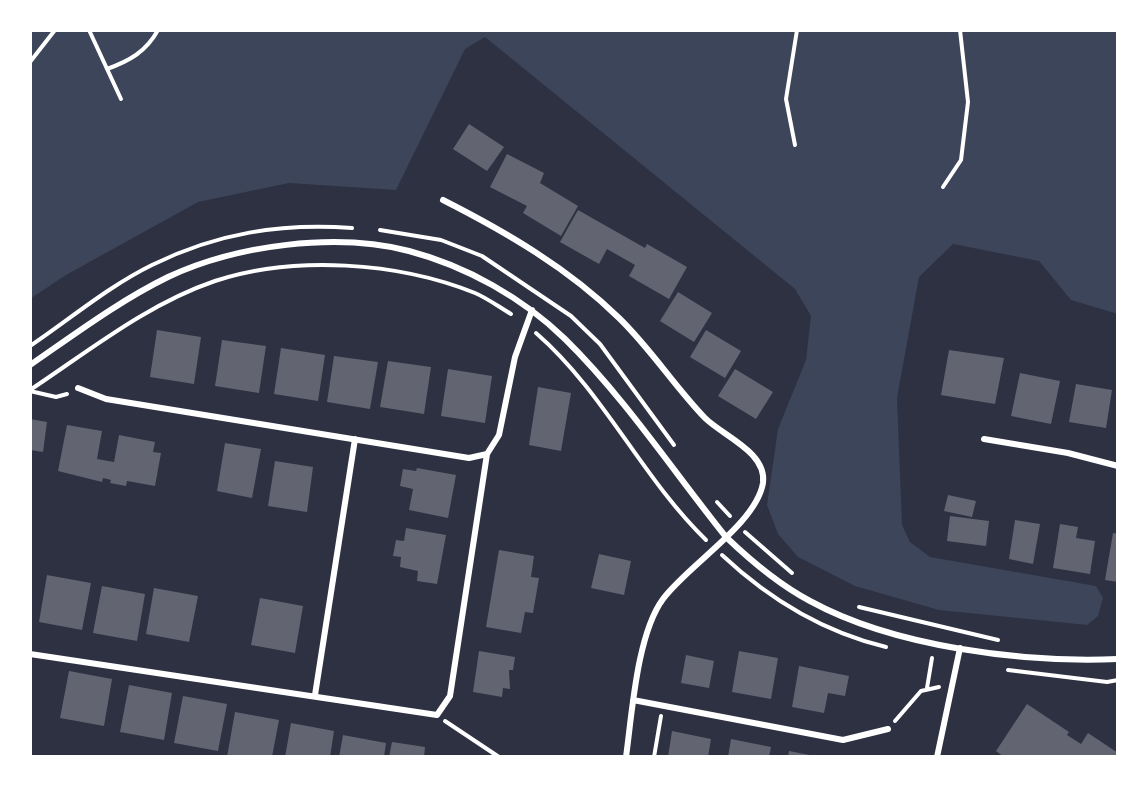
<!DOCTYPE html>
<style>
body{margin:0}
#map{position:relative;width:1148px;height:787px;overflow:hidden;background:#2d3142;font-family:Barlow,sans-serif}
canvas{display:block}
.frame{position:absolute;inset:0;border:32px solid #fff;pointer-events:none}
</style>
<div id="map">
<canvas width="1148" height="787"></canvas>
<div class="frame"></div>
</div>
<script>
const ctx = document.querySelector('canvas').getContext('2d');
ctx.lineJoin = 'round';
function fillPath(path, color) {
  ctx.fillStyle = color;
  ctx.fill(path, 'evenodd');
}
function trace(path, color, width, dash) {
  ctx.strokeStyle = color;
  ctx.lineWidth = width;
  ctx.lineCap = dash ? 'butt' : 'round';
  ctx.setLineDash(dash || []);
  ctx.stroke(path);
}
const green = new Path2D(`
 M30 30H1118V314L1071 300 1039 261 953 244 919 277 897 398 902 525 910 542 930 557 1096 586 1103 598 1098 616 1087 625 939 610 855 586 798 557 778 534 767 505 778 429 806 360 811 316 795 289 485 37 465 49 396 190 289 183 198 202 66 275 30 299Z`);
const building = new Path2D(`
 M469 124 504 147 487 171 453 149Z
 M507 154 544 173 540 183 578 206 561 236 523 213 527 206 490 187Z
 M578 210 645 248 647 244 687 267 669 299 629 276 635 265 607 249 599 264 560 242Z
 M678 292 712 313 694 342 660 321Z
 M157 330 201 337 194 384 150 377Z
 M706 330 741 351 725 378 690 357Z
 M222 340 266 346 259 393 215 386Z
 M281 348 325 355 318 401 274 394Z
 M949 350 1004 358 995 404 941 395Z
 M334 356 378 362 370 409 327 402Z
 M388 361 431 367 424 414 380 407Z
 M448 369 492 376 485 423 441 416Z
 M735 369 773 392 756 419 718 396Z
 M1020 373 1060 381 1051 424 1011 416Z
 M1076 384 1112 390 1106 428 1069 422Z
 M538 387 571 393 561 451 529 445Z
 M30 419 47 422 43 452 30 450Z
 M67 425 102 431 97 459 114 462 119 435 155 442 153 452 161 453 155 486 127 481 126 486 110 483 111 480 103 478 102 482 58 471Z
 M225 443 261 449 252 498 217 491Z
 M275 461 313 467 307 512 268 506Z
 M417 468 456 475 448 518 409 510 413 489 400 486 403 469 416 471Z
 M948 495 976 501 972 517 944 511Z
 M950 516 989 521 986 546 947 541Z
 M1015 520 1040 524 1033 564 1009 559Z
 M1060 524 1078 527 1076 538 1095 541 1090 574 1053 568Z
 M406 528 446 535 437 584 417 581 418 571 400 567 401 557 393 556 396 540 404 541Z
 M1113 533 1118 534V582L1105 580Z
 M499 550 534 556 531 577 539 578 533 613 525 612 521 633 486 627Z
 M599 554 631 561 624 595 591 588Z
 M47 575 91 583 82 630 39 622Z
 M102 586 145 594 137 641 93 633Z
 M154 588 198 596 189 642 146 634Z
 M260 598 303 606 295 653 251 645Z
 M479 651 515 657 513 670H509L510 689 503 688 502 697 473 692Z
 M739 651 778 658 771 699 732 692Z
 M686 655 714 661 709 688 681 683Z
 M799 666 849 676 845 696 828 693 824 713 792 707Z
 M69 671 112 679 104 726 60 718Z
 M129 685 172 693 164 740 120 732Z
 M183 696 227 704 218 751 174 743Z
 M1027 704 1069 732 1067 735 1081 744 1088 733 1118 753V757H1004L996 751Z
 M235 712 279 720 272 757H227Z
 M291 723 334 731 330 757H285Z
 M672 731 711 739 708 757H668Z
 M343 735 386 743 384 757H339Z
 M731 739 771 747 769 757H728Z
 M392 742 425 747 424 757H389Z
 M789 751 815 756V757H788Z`);
const path = new Path2D(`
 M89 30 121 99
 M30 62 55 30
 M107 69C129 61 146 52 158 30
 M795 145 786 99 797 30
 M943 187 961 160 968 102 960 30
 M380 230 441 240 482 256 571 316 600 344 674 445
 M536 333C604 392 642 478 706 540
 M30 346C70 319 109 286 152 265 217 233 280 223 352 228
 M30 390C89 351 147 304 215 281 294 255 398 262 475 293 487 298 499 307 511 314
 M30 391 56 397 67 394
 M717 502 730 516
 M745 532 792 573
 M722 555C769 599 823 632 886 647
 M859 607 998 640
 M1008 670 1107 682 1118 680
 M927 688 932 658
 M445 721 499 757
 M895 721 921 691 939 687
 M654 757 661 716`);
const minor = new Path2D(`
 M443 200C506 232 568 268 619 318 651 349 675 387 705 418 723 436 767 452 763 483 756 524 688 565 663 599 637 634 632 714 626 757
 M30 365C75 334 119 301 168 277 236 245 336 232 409 251 466 266 523 298 565 339 625 398 673 471 726 537 751 561 778 584 810 601 894 647 1023 663 1118 659
 M78 388 106 399 469 458 487 454 499 435 515 357 532 310
 M984 439 1068 453 1118 466
 M30 654 437 715 450 696 487 454
 M315 695 355 439
 M633 700 843 740 888 729
 M937 757 960 648`);
fillPath(green, '#3c4559');
fillPath(building, '#626471');
trace(path, '#fff', 4);
trace(minor, '#fff', 6);
</script>
